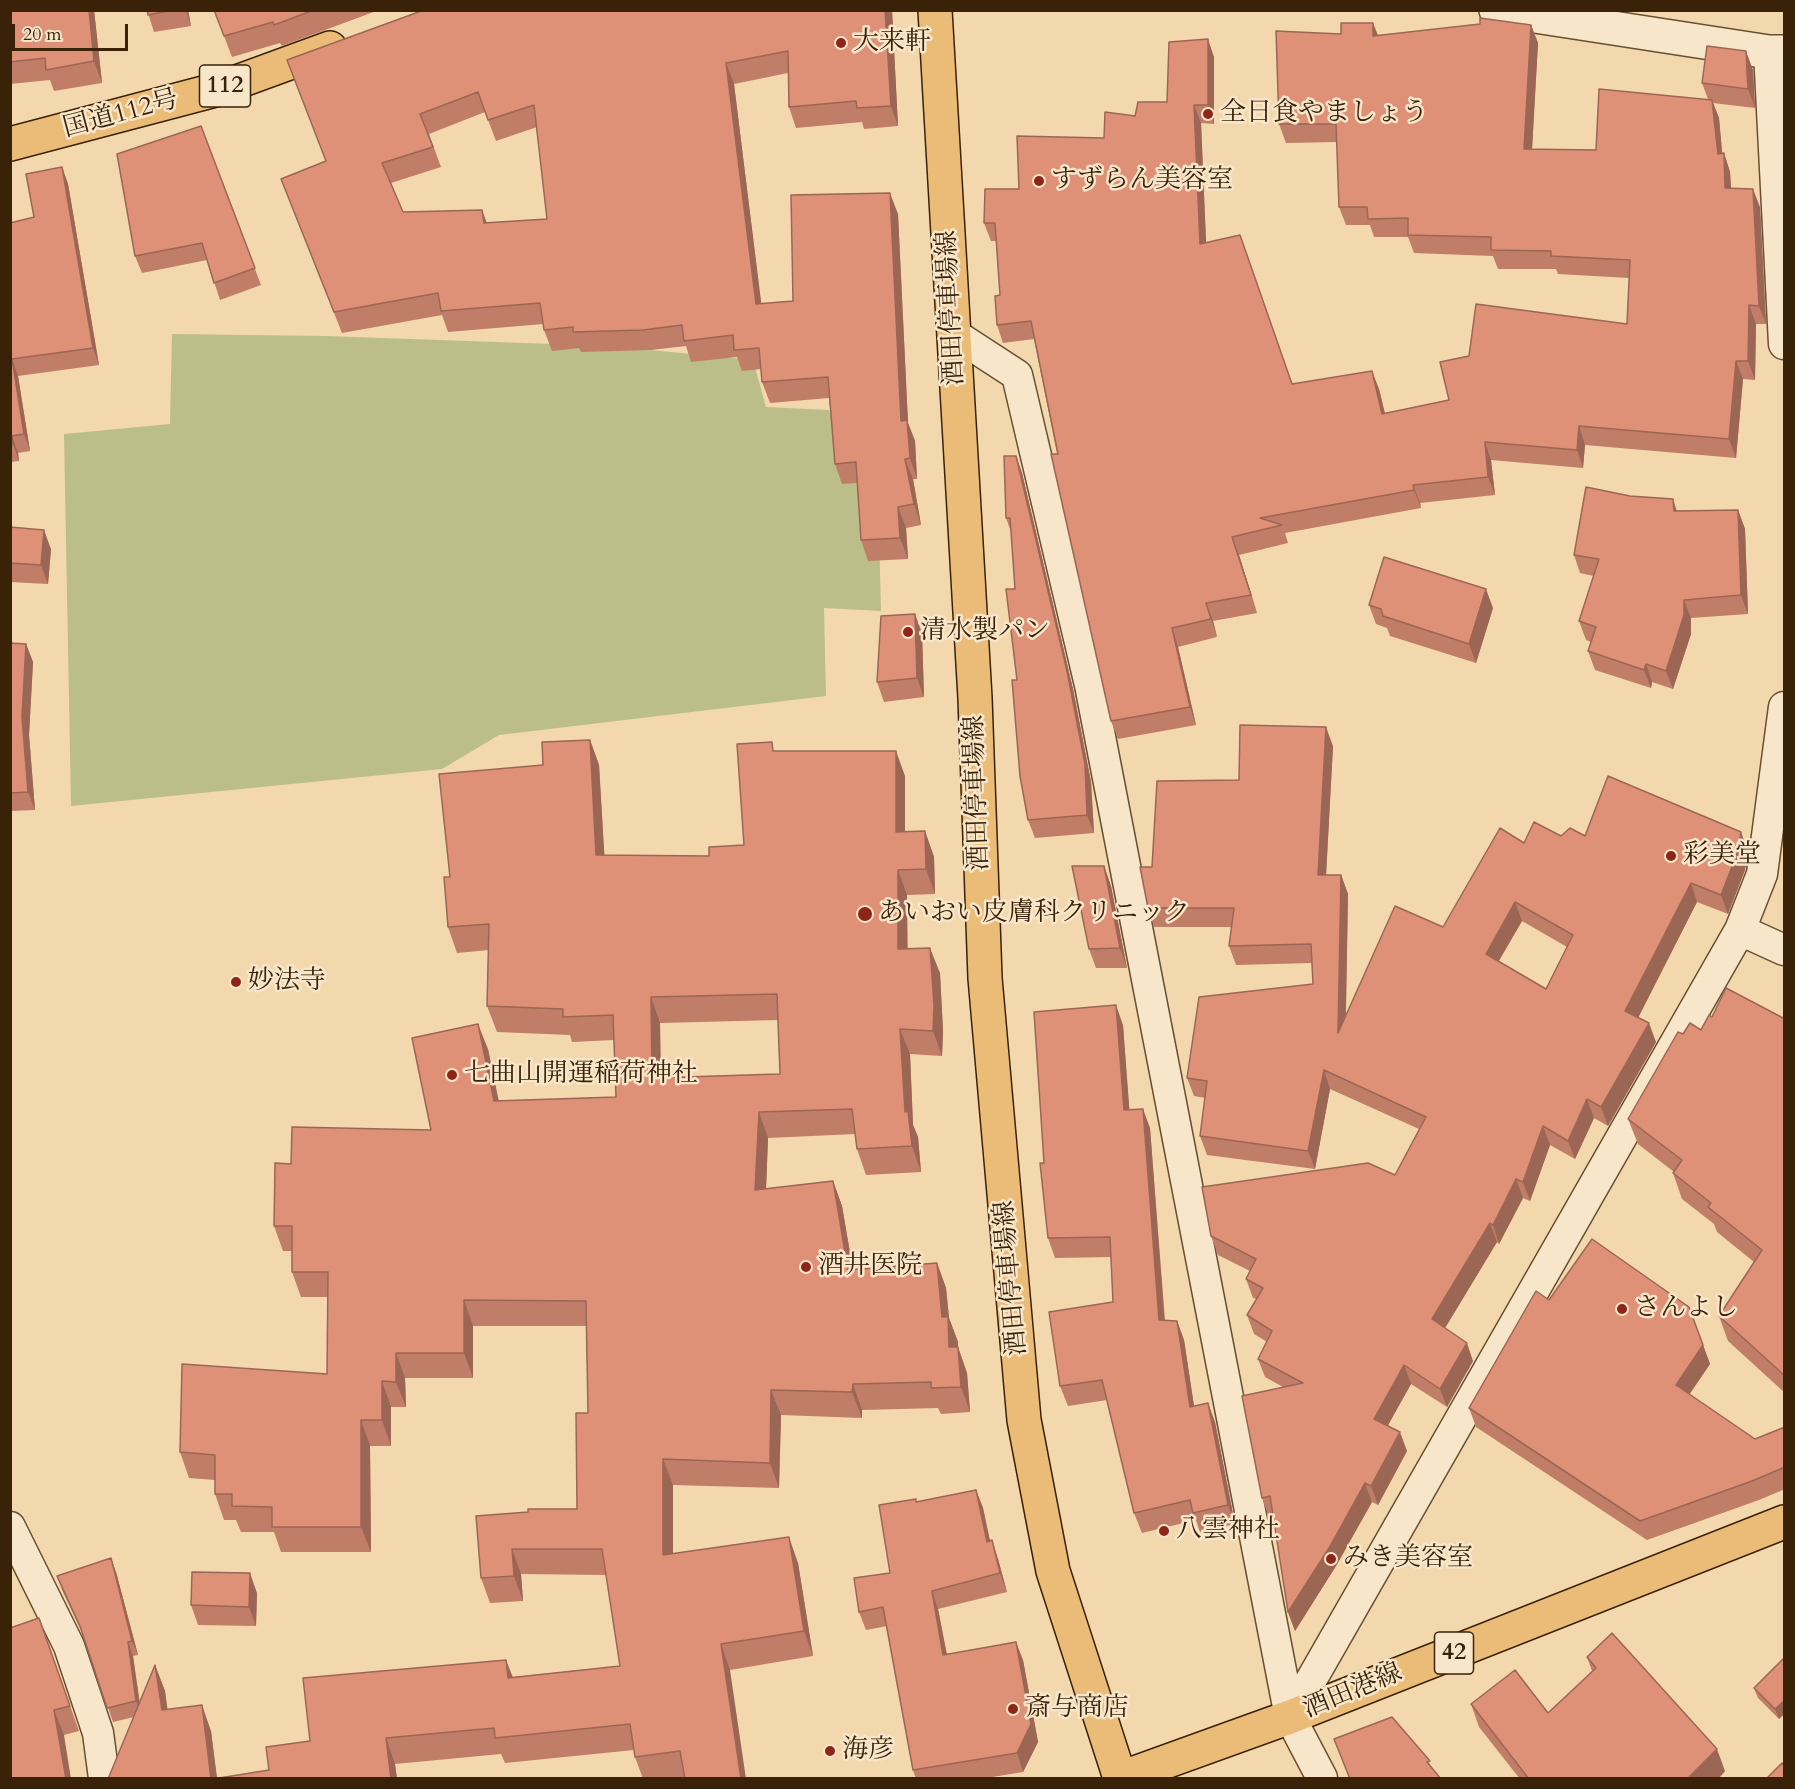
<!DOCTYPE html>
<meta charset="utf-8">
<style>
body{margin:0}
#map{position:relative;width:1795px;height:1789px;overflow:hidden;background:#f3d8ae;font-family:Cardo,serif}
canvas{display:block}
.frame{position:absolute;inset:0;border:12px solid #3a2209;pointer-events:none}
.scale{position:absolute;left:12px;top:24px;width:116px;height:27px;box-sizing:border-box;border:3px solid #3a2209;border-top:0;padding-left:8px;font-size:18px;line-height:21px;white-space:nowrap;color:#3a2209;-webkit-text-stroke:4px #f7e6ca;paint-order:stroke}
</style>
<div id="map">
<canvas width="1795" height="1789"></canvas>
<div class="frame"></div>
<div class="scale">20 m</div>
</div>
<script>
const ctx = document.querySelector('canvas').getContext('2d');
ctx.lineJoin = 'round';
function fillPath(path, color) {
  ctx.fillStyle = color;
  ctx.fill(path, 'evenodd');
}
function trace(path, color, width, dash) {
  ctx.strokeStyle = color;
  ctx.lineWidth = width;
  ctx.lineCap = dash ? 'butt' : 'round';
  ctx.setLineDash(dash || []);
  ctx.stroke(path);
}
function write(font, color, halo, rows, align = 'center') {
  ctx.font = font + ' Cardo,"Noto Serif JP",serif';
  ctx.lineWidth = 5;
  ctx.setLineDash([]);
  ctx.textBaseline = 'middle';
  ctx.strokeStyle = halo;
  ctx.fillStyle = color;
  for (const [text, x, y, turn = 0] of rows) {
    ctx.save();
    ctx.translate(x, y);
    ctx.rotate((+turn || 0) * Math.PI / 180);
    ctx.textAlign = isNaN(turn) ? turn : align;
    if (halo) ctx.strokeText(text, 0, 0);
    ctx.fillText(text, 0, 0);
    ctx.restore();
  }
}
const green = new Path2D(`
 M172 334 326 336 609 346 753 360 766 407 829 410 839 446 858 471 879 532 881 611 824 608 826 696 499 735 442 769 71 806 64 434 170 424Z`);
const minor = new Path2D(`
 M1769 52 1784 344
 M954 334 1017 375 1090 685 1290 1717 1322 1778
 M1740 930 1784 950
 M10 1527 69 1646 98 1733 104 1778
 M1290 1717 1740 930 1762 874 1784 707`);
const tertiary = new Path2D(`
 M1496 10 1769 52H1784`);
const primary = new Path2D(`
 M935 10 975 698 985 978 1024 1420 1053 1571 1120 1778
 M1121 1778 1290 1717 1784 1522`);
const trunk = new Path2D(`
 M10 144 215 90 330 48`);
const wall = new Path2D(`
 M10 10H94L102 83 54 91 50 80 10 84Z
 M147 10H188L191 26 154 32Z
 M214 10H379L282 46 280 43 232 57Z
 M424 10H892L898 126 864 129 862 122 796 128 789 107 788 73 734 84 761 304 793 301 898 214 908 423 915 441 917 479H913L921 525 906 528 908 559 868 561 861 540 857 483 842 484 835 464 829 398 770 403 762 382 761 369 742 371 737 357 691 362 686 346 651 350 581 352 579 348 552 351 544 330 543 324 448 332 442 315 342 333 281 179 326 161ZM485 112 496 141 537 127 547 219 487 223 403 212 391 183 441 167 429 134Z
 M1373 23 1378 36 1531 25 1538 43 1532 149 1596 150 1708 99 1702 83 1753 70 1755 108 1713 103 1719 118 1722 153H1724L1730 172 1731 188 1760 207 1766 324H1756L1755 380 1743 379 1736 458 1585 445 1583 468 1491 460 1495 495 1420 503 1421 508 1285 533 1288 543 1239 555 1257 613 1213 621 1217 637 1178 647 1196 725 1118 739 1111 721 1034 339 1003 343 997 325 1000 295 996 241H991L984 223 1019 189 1104 138 1135 116 1167 102 1214 57V124L1201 123 1206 243 1293 384 1379 389 1385 413 1449 400 1627 324 1629 278 1558 274 1556 269H1498L1493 256 1414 253 1408 237H1374L1370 225H1346L1339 207 1337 142 1286 143 1279 124 1341 34Z
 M201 126 261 285 220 300 207 260 142 273 135 256Z
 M62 167 68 184 99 365 18 376 30 451 18 453 19 461 10 462V223L34 217Z
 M1016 456 1022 473 1073 689 1091 782 1094 833 1035 838 1028 820 1017 680 1015 589 1011 532 1006 518Z
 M10 506 11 527 51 549 48 584 10 582Z
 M1738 510 1745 529 1748 614 1691 618V634L1673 689 1652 682 1651 688 1595 670 1588 651 1591 642 1586 640 1579 621 1594 576 1580 573 1574 555 1677 511Z
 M1369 605 1493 608 1476 663 1390 636 1387 628 1376 624Z
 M922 633 924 697 884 702 877 682Z
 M10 643 26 644 33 662 29 735 35 810 10 811Z
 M590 740 599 765 604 855 709 856 744 845 775 751 905 776V832L925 831 934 857 935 894 907 895V949L940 973 943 1031 942 1056 910 1054 913 1125 918 1137 921 1172 866 1175 857 1149 855 1134 768 1138 766 1189 833 1181 842 1206 853 1269 937 1263 946 1288 949 1318 958 1342V1347L967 1373 970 1412 941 1414 938 1408 862 1410V1418L781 1415 779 1488 673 1485V1554L798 1563 813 1656 730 1670 685 1777 675 1779H643L635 1757 634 1750 505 1763 501 1754 395 1764 397 1779H108L134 1717 113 1722 84 1637 62 1590 57 1576 116 1572 138 1655 133 1656 140 1703 155 1665 165 1691 167 1709 211 1731 217 1778 269 1770 310 1741 513 1677 620 1666 606 1575 521 1574 523 1601 490 1603 481 1578 476 1516 577 1509 588 1413 586 1326H473V1378H405L406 1407H391V1446H370L371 1552H281L274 1532H241L236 1520H224L215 1494V1480L189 1478 180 1452 327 1374 328 1297H301L292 1272V1251H283L274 1226 291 1164 431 1130 488 1049 498 1101 616 1097 614 1040 572 1042 570 1035 497 1032 487 1006 489 950 457 953 448 927 450 877 543 765ZM778 1020 780 1074 661 1078 660 1023Z
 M1333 746 1326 875H1341L1348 894 1346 1016 1443 927 1524 843 1561 836H1585L1748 851 1745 870 1728 914 1697 902 1638 1017 1656 1042 1608 1126 1594 1118 1575 1159 1550 1145 1530 1201 1523 1198 1499 1244 1497 1242 1445 1328 1473 1361 1447 1407 1411 1384 1387 1426 1407 1451 1378 1505 1372 1502 1336 1566 1295 1631 1288 1612 1273 1515 1269 1517 1262 1498 1283 1387 1265 1377 1258 1359 1267 1342 1254 1334 1247 1315 1257 1299 1253 1298 1246 1279 1250 1271 1218 1255 1211 1236 1395 1175 1419 1129 1330 1089 1315 1169 1207 1155 1200 1136 1205 1098 1194 1096 1187 1078 1313 984 1312 963 1236 965 1229 946 1232 927H1154L1148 908 1152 867 1239 780ZM1522 921 1567 947 1546 989 1499 961Z
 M1104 866 1111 886 1127 968H1096L1089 949Z
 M1712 1017 1785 1019V1393L1728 1341 1719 1316 1754 1262 1717 1232 1714 1224 1682 1199 1673 1173 1674 1172 1638 1144 1628 1119 1683 1034 1701 1030Z
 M1123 1025 1129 1110 1150 1128 1165 1320 1177 1321 1184 1340 1194 1406 1215 1422 1235 1524 1200 1532 1196 1520 1142 1533 1134 1513 1107 1400 1068 1406 1060 1386 1113 1302 1111 1257 1055 1258 1048 1238 1044 1163Z
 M1549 1300 1689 1307 1710 1364 1689 1394 1755 1439 1785 1427V1489L1759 1500 1647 1540 1476 1427 1469 1408Z
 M976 1490 983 1508 990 1541 998 1559 1007 1592 938 1609 947 1654 1023 1660 1038 1742 1023 1772 980 1779H916L913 1770 887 1626 866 1630 859 1612 890 1573 917 1502Z
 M257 1593 256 1626 198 1625 191 1605Z
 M39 1618 79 1731 64 1735 10 1779Z
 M1587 1657 1725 1771 1718 1779H1520L1479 1727 1471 1704 1548 1713 1592 1671Z
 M1785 1659V1713L1779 1719 1758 1698 1754 1688Z`);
const shadedWall = new Path2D(`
 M89 10H94L102 83 94 61Z
 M186 10H188L191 26Z
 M885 10H892L898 126 891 106Z
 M1373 23 1380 41 1373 36Z
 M1531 25 1538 43 1531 167 1524 149Z
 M1208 39 1214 57V124L1208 105Z
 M1746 51 1753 70 1755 108 1748 89Z
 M726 63 734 84 764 325 756 304Z
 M1712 100 1719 118 1724 172 1718 154Z
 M1194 105 1201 123 1207 263 1200 244Z
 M1724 153 1730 172 1732 206 1725 188Z
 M62 167 68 184 99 365 93 348Z
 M1753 189 1760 207 1766 324 1759 306Z
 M890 193 898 214 908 423 915 441 917 479 910 458 901 421Z
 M482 210 490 231 484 223Z
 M1749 305 1756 324 1755 380 1748 361Z
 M12 359 18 376 30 451 24 434Z
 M1736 361 1743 379 1736 458 1729 439Z
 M1372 371 1379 389 1389 432 1382 414Z
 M1579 426 1585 445 1583 468 1577 450Z
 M12 436 18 453 19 461 13 444Z
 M1485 442 1491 460 1495 495 1488 477Z
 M1016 456 1022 473 1073 689 1091 782 1094 833 1087 815Z
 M905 459 913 479 921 525 914 504Z
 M1413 485 1420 503 1421 508 1414 490Z
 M1673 499 1679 518 1674 511Z
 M898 507 906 528 908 559 900 538Z
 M1738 510 1745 529 1748 614 1741 595Z
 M44 530 51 549 48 584 41 565Z
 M1232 537 1239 555 1257 613 1251 595Z
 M1486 589 1493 608 1476 663 1469 644Z
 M1684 600 1691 618V634L1673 689 1666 671Z
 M1206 603 1213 621 1217 637 1211 619Z
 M915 614 922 633 924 697 917 678Z
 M1172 628 1178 647 1196 725 1190 707Z
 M26 644 33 662 29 735 35 810 28 792 22 717Z
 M1646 664 1652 682 1651 688 1644 670Z
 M1326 727 1333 746 1325 894 1318 875Z
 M590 740 599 765 606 881 596 855Z
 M896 751 905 776V858L896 832Z
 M925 831 934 857 935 894 926 869Z
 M1741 832 1748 851 1745 870 1728 914 1721 895Z
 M1104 866 1111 886 1127 968 1120 948Z
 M898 870 907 895 908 975 898 949Z
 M1341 875 1348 894 1345 1052 1338 1033Z
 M1691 883 1697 902 1632 1030 1625 1011Z
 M1515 902 1522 921 1492 972 1486 954Z
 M930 948 940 973 943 1031 942 1056 933 1031Z
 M651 997 660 1023 661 1103 652 1078Z
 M1116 1005 1123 1025 1131 1130 1124 1110Z
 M1649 1023 1656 1042 1608 1126 1601 1107Z
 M478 1024 488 1049 504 1126 494 1101Z
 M900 1029 910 1054 913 1125 918 1137 921 1172 912 1146 905 1112Z
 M1324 1070 1330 1089 1315 1169 1308 1151Z
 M1587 1099 1594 1118 1575 1159 1568 1141Z
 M1143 1109 1150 1128 1166 1340 1159 1320Z
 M759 1112 768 1138 765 1215 755 1190Z
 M1543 1126 1550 1145 1530 1201 1523 1182Z
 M1516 1179 1523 1198 1499 1244 1493 1225Z
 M833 1181 842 1206 857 1295 848 1270Z
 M1490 1223 1497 1242 1439 1338 1432 1319Z
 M937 1263 946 1288 949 1318 958 1342V1373L949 1347 942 1317Z
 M464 1300 473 1326V1378L464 1353Z
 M1177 1321 1184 1340 1197 1426 1190 1407Z
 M1467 1343 1473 1361 1447 1407 1440 1389Z
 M1703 1345 1710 1364 1683 1404 1676 1385Z
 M958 1347 967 1373 970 1412 961 1387Z
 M396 1353 405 1378 406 1407 396 1382Z
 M1404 1365 1411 1384 1381 1438 1374 1419Z
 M382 1381 391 1407V1446L382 1420Z
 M853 1384 862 1410V1418L852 1392Z
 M771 1390 781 1415 779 1488 770 1463Z
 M1208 1403 1215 1422 1235 1524 1228 1505Z
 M361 1420 370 1446 371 1552 361 1527Z
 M1400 1432 1407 1451 1378 1505 1371 1486Z
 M663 1459 673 1485V1580L663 1555Z
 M1365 1483 1372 1502 1336 1566 1295 1631 1288 1612Z
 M976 1490 983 1508 994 1560 987 1542Z
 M789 1537 798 1563 813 1656 804 1631Z
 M992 1540 998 1559 1007 1592 1000 1573Z
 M512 1549 521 1574 523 1601 514 1576Z
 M111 1558 116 1572 138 1655 132 1641Z
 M250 1573 257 1593 256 1626 249 1607Z
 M932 1591 938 1609 950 1673 943 1655Z
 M128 1642 133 1656 141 1715 136 1701Z
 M1016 1642 1023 1660 1038 1742 1023 1772 1017 1753Z
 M721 1644 730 1670 746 1779H741Z
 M506 1660 516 1685 508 1678Z
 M155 1665 165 1691 171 1735 162 1710Z
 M1785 1700V1713L1779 1719 1775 1709Z
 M202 1705 211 1731 217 1779H211Z
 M54 1710 64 1735 71 1779H66Z
 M386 1738 395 1764 397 1779H391Z
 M1717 1749 1725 1771 1718 1779H1687Z`);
const building = new Path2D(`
 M10 10H89L94 61 46 70 45 58 10 62Z
 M147 10H173L148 15Z
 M214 10H314L274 25 273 22 224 36Z
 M424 10H885L891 106 857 108 856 101 789 107 788 51 726 63 756 304 793 301 791 195 890 193 901 421 907 420 910 458 905 459 914 504 898 507 900 538 861 540 856 462 835 464 828 377 762 382 759 348 734 350 733 335 684 341 682 325 643 330 573 332V327L544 330 540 303 441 311 438 293 334 312 281 179 326 161 287 60ZM478 92 488 120 534 105 547 219 484 223 482 210 403 212 382 163 433 147 420 114Z
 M1480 18 1531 25 1524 149 1596 150 1599 89 1712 100 1718 154 1724 153 1725 188 1753 189 1759 306 1749 305 1748 361H1736L1729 439 1579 426 1577 450 1485 442 1488 477 1413 485 1414 490 1260 518 1282 525 1232 537 1251 595 1206 603 1211 619 1172 628 1190 707 1111 721 1051 454H1058L1031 321 997 325 995 296 1000 295 995 223H984L985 189H1019L1017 136 1104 138 1105 112 1135 116 1138 102H1167L1169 42 1208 39V105H1194L1200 244 1240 235 1292 384 1372 371 1382 414 1449 400 1440 362 1469 356 1476 304 1627 324 1630 260 1551 256V251L1491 250V237L1408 235V218L1368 219 1367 207H1339L1336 124H1279L1276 31 1341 34V23H1373V36L1480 24Z
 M1707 46 1746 51 1748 89 1702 83Z
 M201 126 255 268 214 283 202 243 135 256 117 154Z
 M62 167 93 348 12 359 24 434 12 436 13 444 10 445V223L34 217 26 174Z
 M1004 456H1016L1067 671 1085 764 1087 815 1028 820 1020 776 1012 680H1017L1006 589H1015L1010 518H1006Z
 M1586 487 1630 496 1673 499 1674 511 1738 510 1741 595 1684 600V615L1666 671 1646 664 1644 670 1588 651 1596 627 1579 621 1599 559 1574 555Z
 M10 527 44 530 41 565 10 563Z
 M1384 557 1486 589 1469 644 1383 616 1381 609 1369 605Z
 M915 614 917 678 877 682 881 616Z
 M10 643 26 644 22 717 28 792 10 793Z
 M1240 725 1326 727 1318 875H1341L1338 1033 1395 906 1443 927 1500 828 1524 843 1534 822 1561 836 1570 828 1585 836 1608 776 1741 832 1738 851 1721 895 1691 883 1625 1011 1649 1023 1601 1107 1587 1099 1568 1141 1543 1126 1523 1182 1516 1179 1493 1225 1490 1223 1432 1319 1467 1343 1440 1389 1404 1365 1374 1419 1400 1432 1371 1486 1365 1483 1329 1548 1288 1612 1270 1496 1262 1498 1242 1396 1303 1383 1258 1359 1272 1331 1247 1315 1263 1288 1246 1279 1256 1259 1211 1236 1202 1187 1368 1163 1395 1175 1426 1117 1324 1070 1308 1151 1200 1136 1207 1081 1187 1078 1199 997 1313 984 1311 944 1229 946 1234 908H1148L1140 867H1152L1157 781 1239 780ZM1515 902 1573 935 1546 989 1486 954Z
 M590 740 596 855 709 856V847L744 845 737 744 772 742 773 751H896V832L925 831 926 869 898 870V949L930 948 934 1005 933 1031 900 1029 905 1112 908 1111 912 1146 857 1149 852 1109 759 1112 755 1190 833 1181 848 1270 937 1263 942 1317H948L949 1347H958L961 1387 931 1388V1382L853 1384 852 1392 771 1390 770 1463 663 1459V1555L789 1537 804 1631 721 1644 741 1779H685L680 1751 635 1757 630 1724 495 1738 494 1728 386 1738 391 1779H213L269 1770 266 1747 310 1741 303 1678 506 1660 508 1678 620 1666 602 1549H512L514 1576 481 1578 476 1516 528 1512V1509H577L576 1413H588L586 1301 464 1300V1353H396V1382L382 1381V1420H361V1527H272V1507L232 1506V1494H215V1455L180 1452 182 1364 327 1374 328 1272H292V1226H274L275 1163 291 1164 292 1127 431 1130 412 1038 478 1024 494 1101 616 1097 613 1015 563 1017V1009L487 1006 489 924 448 927 444 877H450L439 774 543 765 542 742ZM777 994 780 1074 652 1078 651 997Z
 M1072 866H1104L1120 948 1089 949Z
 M1726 988 1785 1019V1376L1719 1316 1762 1250 1708 1207 1711 1203 1673 1173 1682 1160 1628 1119 1678 1032 1683 1034 1690 1023 1701 1030 1709 1015 1712 1017Z
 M1116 1005 1124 1110 1143 1109 1159 1320 1177 1321 1190 1407 1208 1403 1228 1505 1193 1513 1190 1500 1134 1513 1102 1380 1060 1386 1049 1312 1113 1302 1110 1237 1048 1238 1040 1163H1044L1034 1012Z
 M1592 1239 1689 1307 1703 1345 1676 1385 1755 1439 1785 1427V1467L1752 1481 1640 1521 1469 1408 1536 1291 1549 1300Z
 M976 1490 987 1542 992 1540 1000 1573 932 1591 943 1655 1016 1642 1031 1724 1017 1753 913 1770 883 1607 859 1612 854 1578 890 1573 879 1505 916 1499V1502Z
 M111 1558 132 1641 128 1642 136 1701 107 1708 80 1626 57 1576Z
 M192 1572 250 1573 249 1607 191 1605Z
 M39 1618 70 1706 54 1710 66 1779H10V1628Z
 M1612 1633 1717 1749 1687 1779H1529L1471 1704 1515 1670 1548 1713 1596 1668 1587 1657Z
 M1784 1658 1785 1700 1775 1709 1754 1688Z
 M155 1665 162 1710 202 1705 211 1779H108Z
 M1392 1717 1430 1761 1427 1762 1441 1779H1350L1334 1739Z
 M1782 1763 1785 1766V1779H1766Z`);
const markers = [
 [841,43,6,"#8f2418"],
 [1208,114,6,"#8f2418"],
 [1039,181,6,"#8f2418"],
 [908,632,6,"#8f2418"],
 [1671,856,6,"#8f2418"],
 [865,914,8,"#8f2418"],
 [236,982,6,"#8f2418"],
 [452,1075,6,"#8f2418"],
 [806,1267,6,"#8f2418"],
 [1622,1309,6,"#8f2418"],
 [1164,1531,6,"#8f2418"],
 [1331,1559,6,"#8f2418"],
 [1013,1709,6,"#8f2418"],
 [830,1751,6,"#8f2418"]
];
const shields = [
 [225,86,51],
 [1454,1653,39]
];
const shieldNames = [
 ["112",225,86],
 ["42",1454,1653]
];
const poiNames = [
 ["大来軒",853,43],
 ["全日食やましょう",1220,114],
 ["すずらん美容室",1051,181],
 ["清水製パン",920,632],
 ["彩美堂",1683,856],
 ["あいおい皮膚科クリニック",878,914],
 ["妙法寺",248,982],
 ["七曲山開運稲荷神社",464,1075],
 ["酒井医院",818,1267],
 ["さんよし",1634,1309],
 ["八雲神社",1176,1531],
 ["みき美容室",1343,1559],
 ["斎与商店",1025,1709],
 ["海彦",842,1751]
];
const streetNames = [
 ["国道112号",121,115,-15],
 ["酒田停車場線",952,308,-93],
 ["酒田停車場線",978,793,-92],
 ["酒田停車場線",1012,1278,-95],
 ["酒田港線",1353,1692,-22]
];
fillPath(green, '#bcbe89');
trace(minor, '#685032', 33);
trace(tertiary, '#685032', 36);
trace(primary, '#3a2209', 36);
trace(trunk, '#3a2209', 36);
trace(minor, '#f7e6ca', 30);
trace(tertiary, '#f7e6ca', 33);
trace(primary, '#eabc77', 33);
trace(trunk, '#eabc77', 33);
fillPath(wall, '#c07d67');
fillPath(shadedWall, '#9c6654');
fillPath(building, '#df9178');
trace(building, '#9c6654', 1.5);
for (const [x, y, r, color] of markers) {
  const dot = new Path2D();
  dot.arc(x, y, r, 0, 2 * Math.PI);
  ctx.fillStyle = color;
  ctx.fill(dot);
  trace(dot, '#f7e6ca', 2);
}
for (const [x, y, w] of shields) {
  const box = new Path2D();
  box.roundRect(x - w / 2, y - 21, w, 42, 4.5);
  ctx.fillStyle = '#f7e6ca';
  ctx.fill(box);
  trace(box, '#3a2209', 1.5);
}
write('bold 24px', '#3a2209', null, shieldNames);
write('26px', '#3a2209', '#f7e6ca', poiNames, 'left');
write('26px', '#3a2209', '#f7e6ca', streetNames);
</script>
